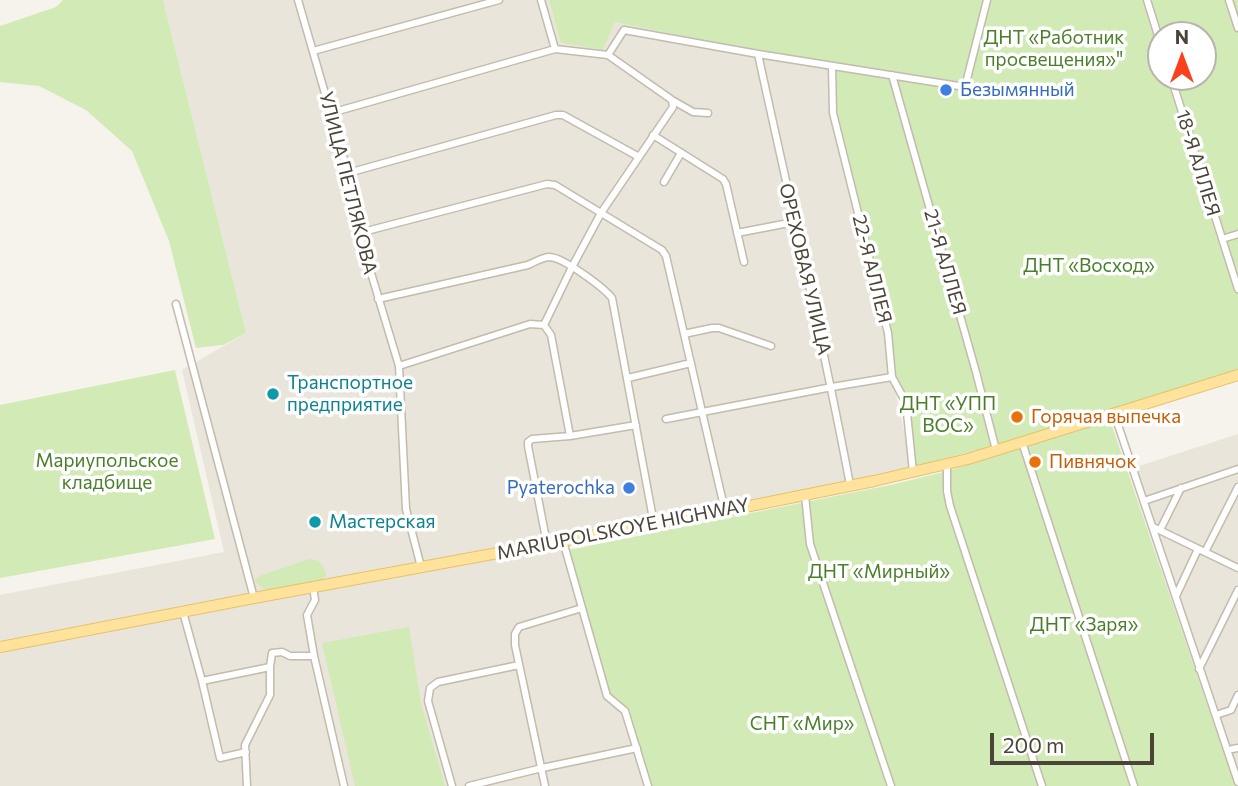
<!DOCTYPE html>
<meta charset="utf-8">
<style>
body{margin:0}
#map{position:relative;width:1238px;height:786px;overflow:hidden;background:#f6f3ec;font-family:Commissioner,sans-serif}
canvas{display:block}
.north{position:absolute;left:1147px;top:21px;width:70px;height:70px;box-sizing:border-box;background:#fff;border:2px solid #b7b4b0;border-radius:50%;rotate:0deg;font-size:19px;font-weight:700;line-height:28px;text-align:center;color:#4b4439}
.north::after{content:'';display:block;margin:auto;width:24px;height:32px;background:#fc3f1d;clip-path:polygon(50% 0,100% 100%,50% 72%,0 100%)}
.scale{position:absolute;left:990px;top:733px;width:164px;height:32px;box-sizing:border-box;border:4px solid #4b4439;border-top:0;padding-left:9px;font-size:21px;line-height:24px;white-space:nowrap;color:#4b4439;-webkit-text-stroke:5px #fff;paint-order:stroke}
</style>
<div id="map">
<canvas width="1238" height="786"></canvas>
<div class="north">N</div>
<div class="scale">200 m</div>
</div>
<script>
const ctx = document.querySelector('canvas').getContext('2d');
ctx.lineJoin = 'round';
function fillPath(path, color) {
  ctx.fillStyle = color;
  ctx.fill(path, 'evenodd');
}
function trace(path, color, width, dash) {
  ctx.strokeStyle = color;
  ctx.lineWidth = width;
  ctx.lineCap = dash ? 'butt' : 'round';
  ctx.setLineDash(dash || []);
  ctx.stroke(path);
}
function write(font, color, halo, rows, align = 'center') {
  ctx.font = font + ' Commissioner,sans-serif';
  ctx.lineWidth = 7;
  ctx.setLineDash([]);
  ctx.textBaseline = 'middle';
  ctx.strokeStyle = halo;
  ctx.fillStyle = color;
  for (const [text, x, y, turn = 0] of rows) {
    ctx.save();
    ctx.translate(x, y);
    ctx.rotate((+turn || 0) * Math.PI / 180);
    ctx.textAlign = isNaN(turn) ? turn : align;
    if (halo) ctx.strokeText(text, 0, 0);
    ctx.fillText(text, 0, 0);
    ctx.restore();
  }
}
const residential = new Path2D(`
 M163 0H549L560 41 603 50 615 21 832 66 885 327 892 377 912 467 563 541 625 711 648 786H0V595L224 552 182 370 246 333Z
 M1238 434V776L1136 467Z`);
const green = new Path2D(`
 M63 0H163L246 333 223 345 196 348 169 241 132 151 86 110 39 86 0 82V26L56 7Z
 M549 0H1238V369L998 445 912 467 904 399 890 357 888 333 833 113 830 63 761 52 615 22 603 50 563 43 560 41ZM1161 35H1203V77H1161Z
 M175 370 215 539 0 578V405Z
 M1110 420 1235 786H649L626 710 608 696 568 550 895 484 944 472Z
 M309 559C320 560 324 565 326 576L322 580 271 590C265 589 258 587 255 580L259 576Z
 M409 627 421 703 445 786H355L322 643Z`);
const street = new Path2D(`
 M298 0 348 173 359 233 399 366 406 509 421 567
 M541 0 555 49
 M1147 0 1161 45
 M1229 0 1238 28
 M313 51 499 0
 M758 54C789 197 823 340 850 485
 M608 55 624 30 758 54 965 87 987 0
 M832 66 833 113 888 333 892 377 904 399 907 413 913 472
 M892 75 976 372 996 450
 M1171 77 1238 289
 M331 113 555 49 608 55 672 100 693 112 708 113
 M653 135 723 179 726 184 744 262
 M348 173 556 115H563L639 157
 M664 182 681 153
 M359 233 547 184 555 185 662 250 666 256 725 511
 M737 233 794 222
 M1222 239 1238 234
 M378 299 528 265C535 262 542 257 550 257 564 258 603 287 612 298L654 524
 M176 304 254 598
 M544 325 572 267 601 213 673 107 672 100
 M684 334 712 328H719L771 346
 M399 366 530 324 544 325 551 335 570 436
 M628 378 691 363
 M1114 413 1238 782
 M666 419 832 387 892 377
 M1022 442 1134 786
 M947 464V491L950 506 1042 786
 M805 495 810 544 891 786
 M1144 501 1238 469
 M1153 527 1238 568
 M1160 530 1181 488
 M563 541 607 696 625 711 648 786
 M547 544 528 446V442L532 439 570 436 636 425
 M1205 552 1238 487
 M313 587 315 600 307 615 314 656 344 786
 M1176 596 1198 549
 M183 612 202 681 220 758 246 752
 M1199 669 1238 590
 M202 681 270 667
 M1219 714 1231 710 1238 695
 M1232 749 1238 748
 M247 786 245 745 270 695V667L272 653 282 652 290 656H314
 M452 786 428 701 430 688 438 682 519 665
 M469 786 542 768 637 748
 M545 786 515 645V634L519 627 582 608`);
const primary = new Path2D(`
 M0 647 254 598 725 511 874 481 968 459 1238 375`);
const markers = [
 [946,90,7,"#3f7fe0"],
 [273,394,7,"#0f9aa8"],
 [1017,417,7,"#e8710a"],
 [1035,462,7,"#e8710a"],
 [629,488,7,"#3f7fe0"],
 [315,522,7,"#0f9aa8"]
];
const parkNames = [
 ["ДНТ «Работник",1054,38],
 ["просвещения»\"",1054,60],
 ["ДНТ «Восход»",1089,266],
 ["ДНТ «УПП",948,404],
 ["ВОС»",948,426],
 ["Мариупольское",107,461],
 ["кладбище",107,483],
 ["ДНТ «Мирный»",879,572],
 ["ДНТ «Заря»",1084,625],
 ["СНТ «Мир»",802,724]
];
const shopNames = [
 ["Безымянный",960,90],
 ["Pyaterochka",615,488,"right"]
];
const streetNames = [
 ["18-Я АЛЛЕЯ",1198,163,73],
 ["УЛИЦА ПЕТЛЯКОВА",348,183,76],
 ["21-Я АЛЛЕЯ",945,262,74],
 ["ОРЕХОВАЯ УЛИЦА",805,269,77],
 ["22-Я АЛЛЕЯ",872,269,76],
 ["MARIUPOLSKOYE HIGHWAY",623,529,-11]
];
const cultureNames = [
 ["Транспортное",287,383],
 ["предприятие",287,405],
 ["Мастерская",329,522]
];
const foodNames = [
 ["Горячая выпечка",1031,417],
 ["Пивнячок",1049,462]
];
fillPath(residential, '#eae5da');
fillPath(green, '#d2eab5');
trace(street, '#c2bbae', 9);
trace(primary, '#e6c16a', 12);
trace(street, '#fff', 6);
trace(primary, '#ffe39c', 10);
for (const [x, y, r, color] of markers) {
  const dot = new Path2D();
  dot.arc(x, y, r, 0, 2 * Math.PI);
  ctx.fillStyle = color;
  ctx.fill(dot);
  trace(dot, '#fff', 2.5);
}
write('19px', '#4a7f2a', '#fff', parkNames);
write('19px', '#366cbe', '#fff', shopNames, 'left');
write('19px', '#4b4439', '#fff', streetNames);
write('19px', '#0d838f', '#fff', cultureNames, 'left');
write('19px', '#c56008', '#fff', foodNames, 'left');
</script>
